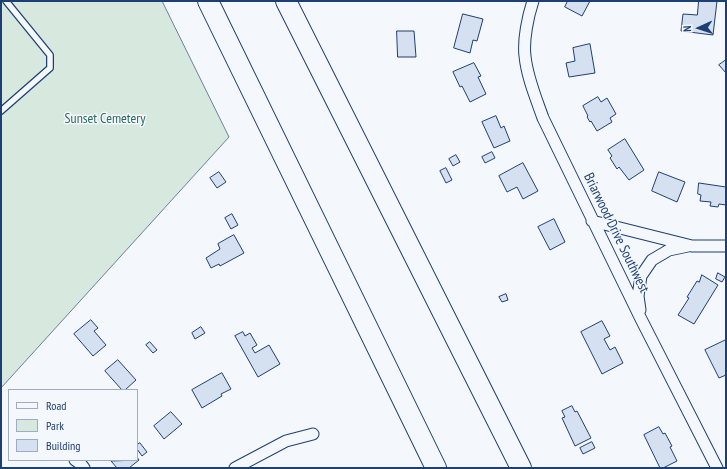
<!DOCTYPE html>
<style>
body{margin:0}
#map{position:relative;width:727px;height:469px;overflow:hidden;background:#f4f7fb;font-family:"PT Sans Narrow",sans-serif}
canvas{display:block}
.frame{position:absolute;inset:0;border:2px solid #1d3f73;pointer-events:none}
.legend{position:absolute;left:8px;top:389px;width:130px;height:72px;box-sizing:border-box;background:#f4f7fb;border:1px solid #9eadc5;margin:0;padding:5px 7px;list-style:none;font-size:12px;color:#1d3f73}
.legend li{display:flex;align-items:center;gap:8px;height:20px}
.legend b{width:20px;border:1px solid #9eadc5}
.north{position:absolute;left:679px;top:8px;width:40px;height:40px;-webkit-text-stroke:3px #f4f7fb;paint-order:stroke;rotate:267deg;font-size:11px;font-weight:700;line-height:16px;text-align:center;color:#1d3f73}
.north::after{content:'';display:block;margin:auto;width:14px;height:18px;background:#1d3f73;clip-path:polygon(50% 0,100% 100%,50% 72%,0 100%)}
</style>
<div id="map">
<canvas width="727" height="469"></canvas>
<div class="frame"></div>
<ul class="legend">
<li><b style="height:5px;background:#f4f7fb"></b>Road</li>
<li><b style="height:11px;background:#d7e8df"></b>Park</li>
<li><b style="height:11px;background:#d5e0f0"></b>Building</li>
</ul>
<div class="north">N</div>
</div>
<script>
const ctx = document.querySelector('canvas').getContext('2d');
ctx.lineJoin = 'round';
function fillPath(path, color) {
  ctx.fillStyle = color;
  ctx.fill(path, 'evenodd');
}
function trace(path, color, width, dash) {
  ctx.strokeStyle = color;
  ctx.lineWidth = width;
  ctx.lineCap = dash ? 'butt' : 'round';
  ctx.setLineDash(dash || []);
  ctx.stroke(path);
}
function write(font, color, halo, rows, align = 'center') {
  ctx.font = font + ' "PT Sans Narrow",sans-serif';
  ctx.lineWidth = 3;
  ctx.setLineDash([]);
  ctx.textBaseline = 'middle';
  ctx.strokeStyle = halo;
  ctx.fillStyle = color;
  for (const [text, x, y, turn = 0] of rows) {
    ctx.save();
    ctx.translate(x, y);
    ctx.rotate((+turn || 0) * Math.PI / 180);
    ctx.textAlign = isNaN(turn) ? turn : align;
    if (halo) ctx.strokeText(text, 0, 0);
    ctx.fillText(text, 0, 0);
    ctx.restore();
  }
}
const green = new Path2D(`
 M1 1H162L229 137 1 388Z`);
const building = new Path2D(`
 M568 1H590L582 16 565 7Z
 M699 1H717L713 35 681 31 683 14 697 15Z
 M463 14 483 19 477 41 473 40 470 53 454 48Z
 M397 31H414L416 57H398Z
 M590 44 595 73 569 77 566 63 575 61 573 48Z
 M726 60V73L719 65Z
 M474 63 481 76 478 77 486 94 470 102 462 86 460 87 453 72Z
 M598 97 601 102 607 98 616 114 610 118 612 122 597 131 591 121 590 122 587 117 588 116 583 106Z
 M496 116 501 128 504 126 510 141 494 148 482 122Z
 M625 139 644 170 629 180 619 167 617 169 610 158 612 156 608 150Z
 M492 152 495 158 485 163 482 157Z
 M456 155 460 162 453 166 449 159Z
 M523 163 538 191 523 199 517 187 507 192 499 176Z
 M446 168 452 180 446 183 440 171Z
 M219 172 226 182 217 188 210 178Z
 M659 172 685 182 677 202 652 191Z
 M699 183 726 187V205L719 204 718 207 710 206 711 202 700 201 701 195 698 194Z
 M232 214 238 225 231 229 225 218Z
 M554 219 565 242 550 250 538 227Z
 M234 235 244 253 220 266 219 264 211 268 206 258 220 249 218 244Z
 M718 273 725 277 722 282 716 279Z
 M702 275 718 285 694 324 678 315 689 298 687 297 697 281 699 282Z
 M506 294 508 300 502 302 499 297Z
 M91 320 98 328 94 331 106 345 93 356 74 334Z
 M602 321 610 336 604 339 610 350 615 347 623 363 602 374 581 332Z
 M201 327 205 333 195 339 192 333Z
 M243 332 245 336 250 333 257 345 252 348 255 353 269 345 280 364 258 377 235 336Z
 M726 340V375L719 378 705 350Z
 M150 342 157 350 153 353 146 345Z
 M118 360 136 380 125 390H122L105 371Z
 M222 373 231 389 221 394 222 396 202 408 192 390Z
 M572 406 575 412 577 411 591 438 575 446 562 418 565 417 562 411Z
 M171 412 182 424 164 439 154 426Z
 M659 427 663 434 665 433 672 446 670 447 677 461 663 468H660L644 435Z
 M592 442 595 448 583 454 580 448Z
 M140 443 147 452 142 456 137 449V445Z
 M137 457 139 460 129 468H117L111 461 137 460Z`);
const lane = new Path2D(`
 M1 111 50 68V55L6 1`);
const street = new Path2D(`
 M533 1C528 16 523 40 525 56 527 77 536 98 543 118L641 319 717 468
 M592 221 692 246H726
 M640 310 638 296 641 276 652 260 669 250 688 246
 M75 460 81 464 84 468
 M235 468 286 441 313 434`);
const highway = new Path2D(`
 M208 1 436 468
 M286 1 521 468`);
const parkNames = [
 ["Sunset Cemetery",105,119]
];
const streetNames = [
 ["Briarwood Drive Southwest",616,233,64]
];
fillPath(green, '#d7e8df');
trace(green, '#687fa3', 1);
fillPath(building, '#d5e0f0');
trace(building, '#1d3f73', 1);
trace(lane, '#1d3f73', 8);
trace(street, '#1d3f73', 13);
trace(highway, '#1d3f73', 22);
trace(lane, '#f4f7fb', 5.5);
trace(street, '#f4f7fb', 11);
trace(highway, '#f4f7fb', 20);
write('14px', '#2c6c60', '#f4f7fb', parkNames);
write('14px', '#1d3f73', '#f4f7fb', streetNames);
</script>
